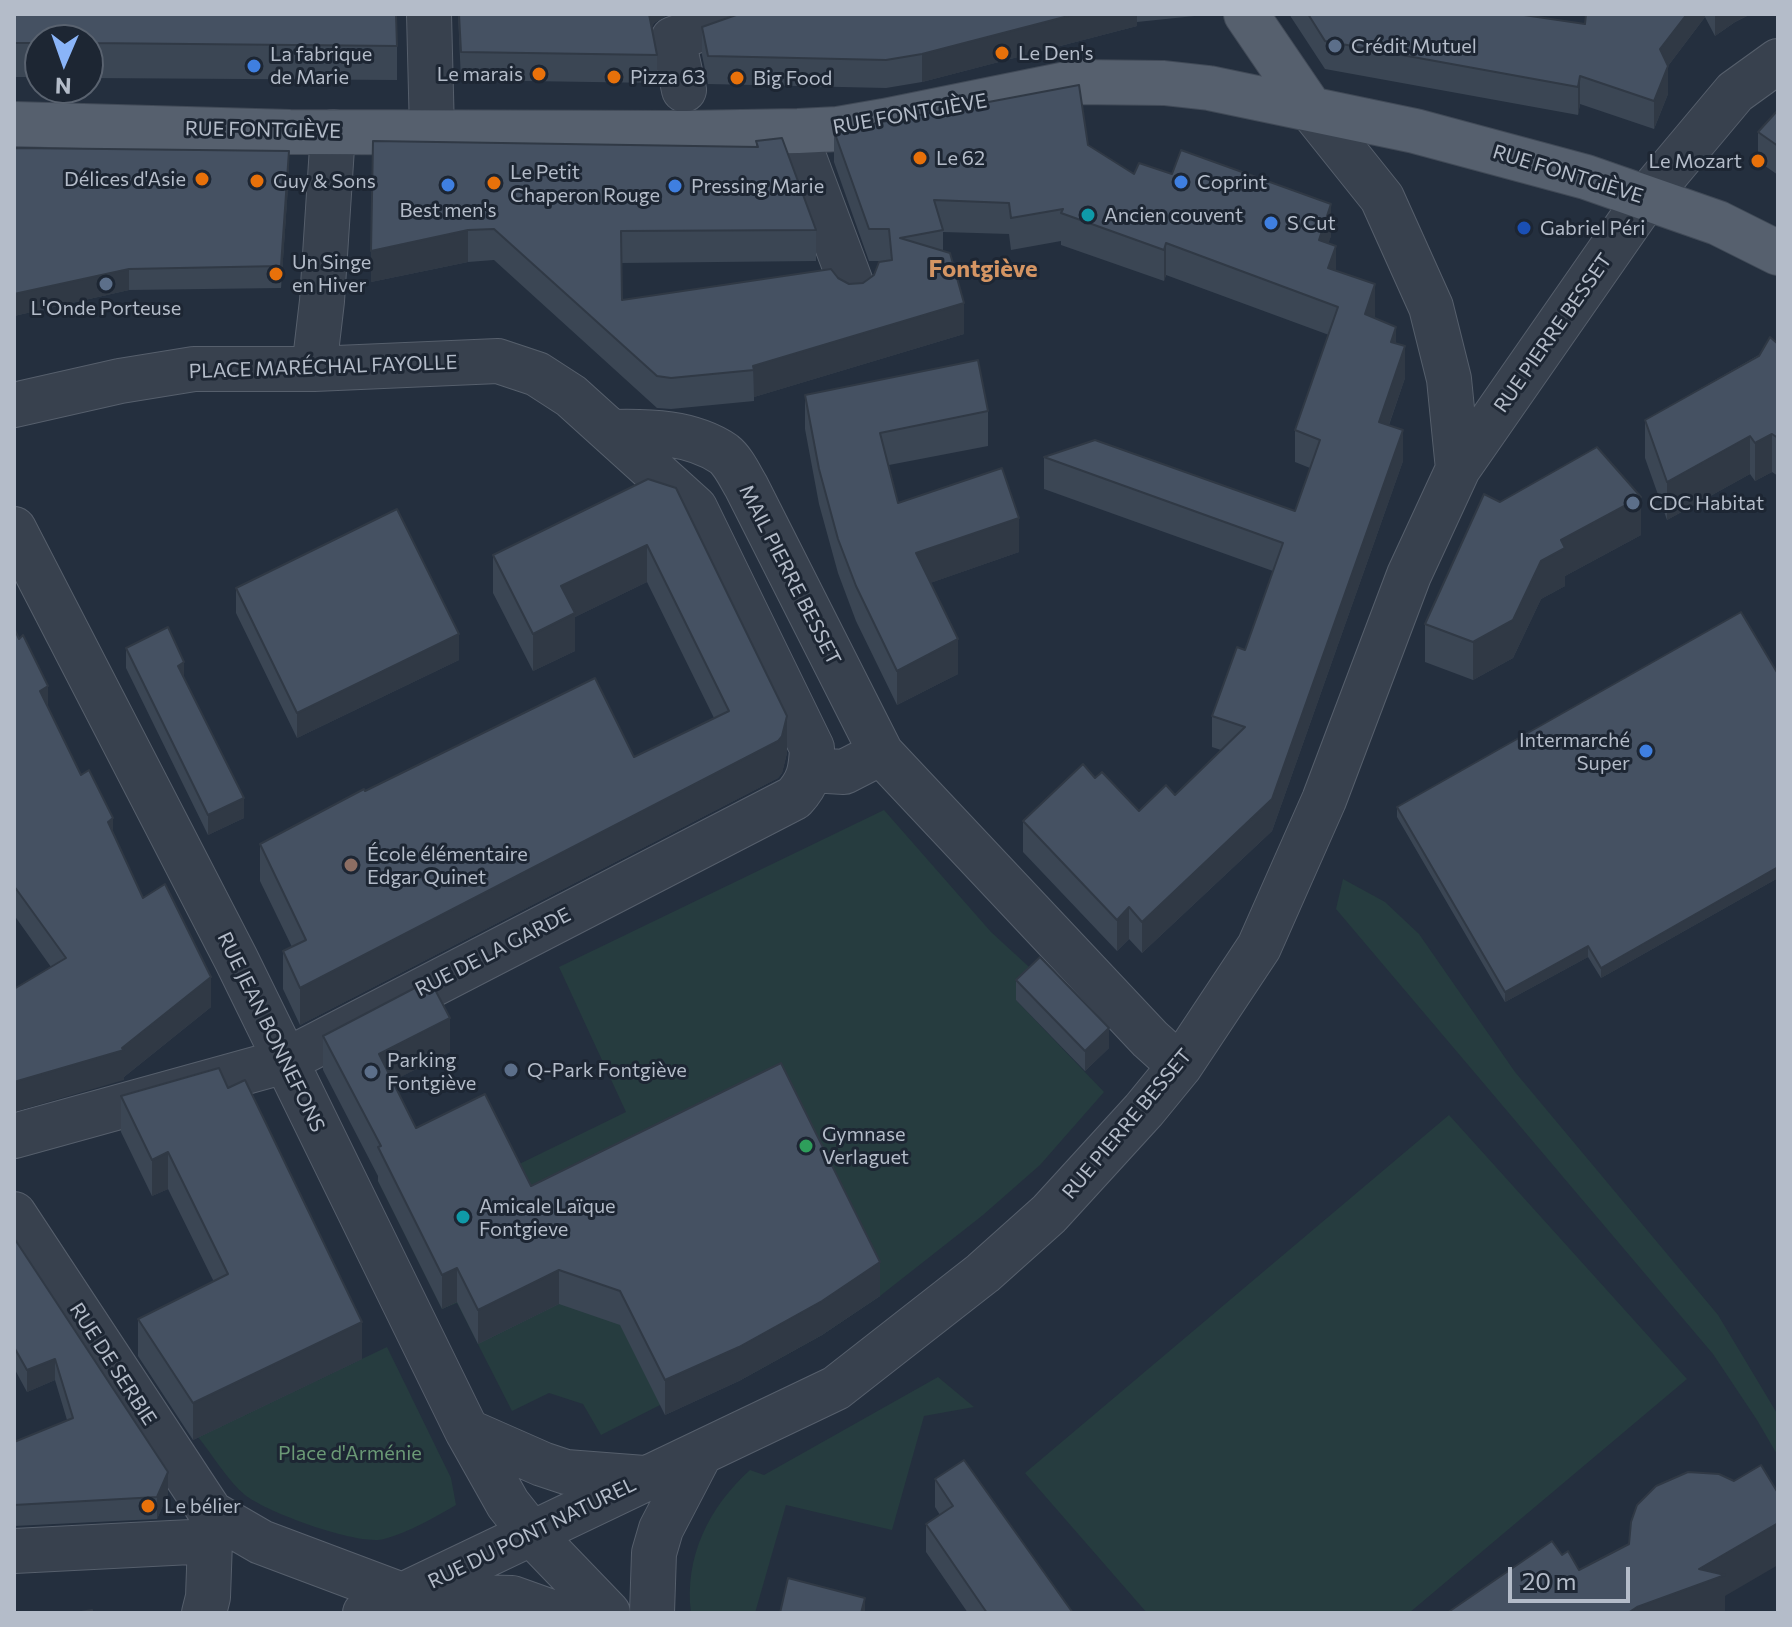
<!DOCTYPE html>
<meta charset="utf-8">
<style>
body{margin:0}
#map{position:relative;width:1792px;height:1627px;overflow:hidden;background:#242f3e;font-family:Commissioner,sans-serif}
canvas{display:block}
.frame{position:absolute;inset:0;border:16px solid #b4bcc9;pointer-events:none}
.north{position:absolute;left:24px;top:24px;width:80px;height:80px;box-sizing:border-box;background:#1d2633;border:2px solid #59626f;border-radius:50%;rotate:182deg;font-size:22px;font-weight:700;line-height:32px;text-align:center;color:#b4bcc9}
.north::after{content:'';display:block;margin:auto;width:28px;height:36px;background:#8ab4f8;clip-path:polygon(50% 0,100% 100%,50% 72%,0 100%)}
.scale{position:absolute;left:1508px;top:1567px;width:122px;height:36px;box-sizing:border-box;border:4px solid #b4bcc9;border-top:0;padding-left:10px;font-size:24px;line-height:28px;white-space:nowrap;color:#b4bcc9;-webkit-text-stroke:6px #1d2633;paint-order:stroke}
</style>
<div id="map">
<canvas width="1792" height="1627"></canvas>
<div class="frame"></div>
<div class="north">N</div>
<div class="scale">20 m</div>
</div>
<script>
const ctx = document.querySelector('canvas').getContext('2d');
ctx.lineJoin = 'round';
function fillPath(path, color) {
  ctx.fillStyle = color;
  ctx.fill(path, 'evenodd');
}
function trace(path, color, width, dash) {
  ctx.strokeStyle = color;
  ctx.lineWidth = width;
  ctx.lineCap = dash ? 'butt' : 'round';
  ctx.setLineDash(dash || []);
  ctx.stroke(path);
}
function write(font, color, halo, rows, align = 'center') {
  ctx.font = font + ' Commissioner,sans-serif';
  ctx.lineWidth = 6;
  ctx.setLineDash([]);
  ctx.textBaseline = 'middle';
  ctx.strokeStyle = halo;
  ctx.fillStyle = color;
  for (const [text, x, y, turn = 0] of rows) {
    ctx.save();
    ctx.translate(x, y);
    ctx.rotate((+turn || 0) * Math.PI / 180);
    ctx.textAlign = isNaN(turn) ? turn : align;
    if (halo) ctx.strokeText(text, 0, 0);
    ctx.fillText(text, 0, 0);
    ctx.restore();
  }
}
const green = new Path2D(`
 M884 810 991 932 1040 977 1016 1000 1104 1092 1040 1165 983 1215 880 1296 822 1335 739 1381 660 1405 601 1435 583 1404 549 1393 512 1411 457 1303 442 1309 378 1181 485 1128 507 1170 626 1112 559 967Z
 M1343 879 1385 902 1419 934 1515 1072 1718 1315 1778 1415V1456L1757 1420 1713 1354 1336 909Z
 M1449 1115 1687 1379 1409 1613H1147L1025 1473Z
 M387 1347 451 1478 456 1505C435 1517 408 1533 384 1539 358 1546 266 1512 245 1495 228 1481 212 1454 198 1437Z
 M938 1377 974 1407 924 1416 892 1530 786 1505 755 1613H691C684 1557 709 1507 750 1470L764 1475Z`);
const minor = new Path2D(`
 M429 14 432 132
 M684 90 673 39 743 14
 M1310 108 1382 198 1431 307 1449 379 1458 469
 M805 160 854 291
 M314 369 322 301 333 132
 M14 405 120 381 194 369H314L498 361 537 374 571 396 695 508 812 748C811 770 809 782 794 798L285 1061 14 1136
 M612 432C648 431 692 432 724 454 733 461 740 476 746 486L881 753 1150 1039 1180 1066
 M14 529 236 959 467 1431 508 1504 531 1533 608 1613
 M811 770 844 772 881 753
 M14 1214 211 1513 261 1542 402 1595 512 1598 554 1613
 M467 1431 542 1464 566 1472 644 1478
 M14 1551 211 1541
 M204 1613 208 1597 211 1513
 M365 1613 836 1388 983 1273 1049 1214 1144 1110 1180 1066 1259 947 1324 800 1409 575 1458 469 1647 197 1735 92 1778 61
 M652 1613 654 1553 661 1529 699 1456`);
const major = new Path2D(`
 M1246 14 1310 108
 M14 124 290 132 685 133 798 131 838 129 884 121 1076 82 1164 83 1209 88 1415 131 1586 177 1718 223 1778 253`);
const wall = new Path2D(`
 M14 14 397 46V80L88 78V40H40V77H14Z
 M458 14H669L654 23 651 28 657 55V83L461 80Z
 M739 14H1204V15L1137 22V26L922 82 886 88 708 84 702 55V27Z
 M1289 14H1517L1585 24 1586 14H1751L1735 22 1715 36 1705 17 1668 66V94L1654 129 1580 104 1578 115 1325 69Z
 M1778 110V175L1758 161V132Z
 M834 131 1088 145 1134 174 1331 236 1328 243 1336 270 1375 316 1374 318 1396 343 1405 378 1389 425 1403 461 1272 831 1142 953 1129 939 1117 951 1023 852V821L1095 778 1139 811 1175 795 1221 750 1212 747V716L1245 650 1273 571 1044 489V457L1295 511 1310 468 1295 462V430L1329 335 1166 275 1164 281 1061 245V241L1011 250 1009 234 943 232V251L964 334 754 397V401L671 409 657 408 494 260 468 262 371 282V251L756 147V141L816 230V261L621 263 622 300 838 278 849 284 863 283 889 261H869L834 162Z
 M289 172 281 288 129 290 14 316Z
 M1778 344V476L1772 472 1755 481 1750 474 1667 520 1645 458V420Z
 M805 395 988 411V446L889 465 898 503 1019 552 930 583 958 674 897 705 856 621 838 573 819 504 805 429Z
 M648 479 787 753 782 773 778 778 300 1025 283 989V951L292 947 260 881V844L365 791 634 757 714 718 647 582 575 617V651L533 671 493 593V555Z
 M1500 502 1641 535 1565 576V586L1541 599 1513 658 1473 680 1425 662V624Z
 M236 588 459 660 297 738 236 613Z
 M14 628 48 708 81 775 113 832 143 898 211 1007 124 1077V1080L51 967 14 915Z
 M126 648 184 678 244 818 208 835 126 668Z
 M1778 674V878L1601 978 1588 957 1505 1002 1397 817V807Z
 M1016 980 1109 1048 1085 1071 1016 1000Z
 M323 1036 450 1052 392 1081 416 1128 531 1186 880 1296 822 1335 739 1381 665 1415 620 1325 559 1304 478 1344 457 1302 442 1309 378 1181V1176L323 1070Z
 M228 1088 362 1359 193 1440 138 1356V1319L214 1282 168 1189 152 1196 121 1132V1096Z
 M14 1238 168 1494 157 1519 14 1526V1442L67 1420 55 1380 27 1392 14 1368Z
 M935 1479 1073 1613H968L926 1552V1524L940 1515 935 1507Z`);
const shadedWall = new Path2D(`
 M649 14H669L654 23 649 33Z
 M1076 14H1137V26L922 82V54Z
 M1687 14H1705V17L1668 66V94L1654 129V101L1660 49Z
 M1715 14H1751L1735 22 1715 36Z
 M1580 76V104L1578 115V87Z
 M289 151V172L281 288V266Z
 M1331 204V236L1319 271V240Z
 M468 230V262L371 282V251Z
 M1166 243V275L1164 281V250Z
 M1336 246V277L1328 268Z
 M129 269V290L14 316V294Z
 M1375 284V316L1365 345V314Z
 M964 303V334L754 397 753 366Z
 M1396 327V358L1391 342Z
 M1405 346V378L1379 453V422Z
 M1403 430V461L1272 831 1142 953V922Z
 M1772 434V472L1755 481V443Z
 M1750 436V474L1667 520V482Z
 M1641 497V535L1565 576V586L1541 599 1513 658 1473 680V642L1541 561 1561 540Z
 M1019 518V552L916 588V553Z
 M647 545V582L575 617V651L533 671V634L561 586Z
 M459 634V660L297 738V713Z
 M958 639V674L897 705V671Z
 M184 662V682L178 666Z
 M48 686V716L40 691Z
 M787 716V753L782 773 778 778 300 1025V988Z
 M244 798V818L208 835V815Z
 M113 818V848L108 822Z
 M1778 867V878L1601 978V968Z
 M1129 907V939L1117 951V920Z
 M1588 946V957L1505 1002V992Z
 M211 977V1007L124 1077V1080L14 1112V1082L122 1048Z
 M450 1018V1052L379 1088V1054Z
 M1109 1028V1048L1085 1071V1051Z
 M168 1152V1189L152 1196V1160Z
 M880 1262V1296L822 1335 739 1381 665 1415V1380Z
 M457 1268V1302L442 1309V1275Z
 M559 1270V1304L478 1344V1310Z
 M362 1322V1359L193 1440V1403Z
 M55 1359V1380L27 1392V1370Z
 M168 1472V1494L157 1519V1497Z
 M1778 1523V1565L1725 1596V1613H1628L1699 1569Z
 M865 1598V1613H861Z`);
const building = new Path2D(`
 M14 14H396L397 46 88 43V40H40V43H14Z
 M459 14H649L657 55 461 52Z
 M739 14H1076L922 54 886 60 708 56 702 27Z
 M1308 14H1517L1585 24 1586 14H1687L1660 49 1668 66 1654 101 1580 76 1578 87 1325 41Z
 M1079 85 1088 145 1134 174 1139 163 1172 174 1181 150 1331 204 1319 240 1336 246 1328 268 1375 284 1365 314 1396 327 1391 342 1405 346 1379 422 1403 430 1272 799 1142 922 1129 907 1117 920 1023 821 1083 764 1095 778 1102 772 1139 811 1166 785 1175 795 1245 727 1212 716 1237 647 1245 650 1283 543 1044 457 1095 440 1295 511 1320 440 1295 430 1338 307 1166 243 1164 250 1061 213 1063 209 1011 218 1009 203 934 200 943 230 900 238 950 253 964 303 753 366 754 370 671 378 657 376 494 229 468 230 371 251 373 141 758 147 756 141 782 138 816 230 621 231 622 300 831 269 838 278 849 284 863 283 874 275 879 262 892 260 889 229H869L834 131Z
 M1778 110V146L1758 132Z
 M14 148 289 151 281 266 129 269 14 294Z
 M1770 337 1778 344V438L1772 434 1755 443 1750 436 1667 482 1645 420 1759 356Z
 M978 360 988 411 880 433 898 503 1002 468 1019 518 916 553 958 639 897 671 856 586 838 539 819 469 805 395Z
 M1597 447 1641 497 1561 540 1565 548 1541 561 1513 620 1473 642 1425 624 1484 494 1500 502Z
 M648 479 676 488 787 716 782 736 778 741 300 988 283 951 306 940 260 844 364 789 365 791 595 678 634 757 729 711 647 545 561 586 575 613 533 634 493 555Z
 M397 509 459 634 297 713 236 588Z
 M1741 612 1778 674V867L1601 968 1588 946 1505 992 1397 807Z
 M168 627 184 662 178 666 244 798 208 815 126 648Z
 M14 628 19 639 23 635 48 686 40 691 81 775 89 770 113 818 108 822 143 898 165 884 211 977 122 1048 124 1050 14 1082V989L66 958 14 886Z
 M1040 957 1109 1028 1085 1051 1016 980Z
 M430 980 450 1018 379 1054 416 1128 485 1094 531 1186 781 1063 880 1262 822 1301 739 1347 665 1380 620 1291 559 1270 478 1310 457 1268 442 1275 378 1147 381 1146 323 1036Z
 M219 1068 228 1088 245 1080 362 1322 193 1403 138 1319 228 1274 168 1152 152 1160 121 1096Z
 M14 1238 168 1472 157 1497 14 1505V1442L73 1418 55 1359 27 1370 14 1347Z
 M964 1460 1073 1613H987L926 1524 953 1506 935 1479Z
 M1761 1465 1778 1493V1523L1699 1569 1725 1575 1637 1607 1628 1613H1447L1552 1541 1562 1555 1568 1551 1579 1570 1629 1544 1631 1522 1637 1505 1656 1486 1688 1472 1719 1474 1734 1481Z
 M788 1578 865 1598 861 1613H780Z
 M92 1610V1613H76Z`);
const markers = [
 [1335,46,8,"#5c6f8a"],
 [1002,53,8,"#e8710a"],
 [254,66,8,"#3f7fe0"],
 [539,74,8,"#e8710a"],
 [614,77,8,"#e8710a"],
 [737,78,8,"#e8710a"],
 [920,158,8,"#e8710a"],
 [1758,161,8,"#e8710a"],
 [202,179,8,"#e8710a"],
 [257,181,8,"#e8710a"],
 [1181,182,8,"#3f7fe0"],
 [494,183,8,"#e8710a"],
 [448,185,8,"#3f7fe0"],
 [675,186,8,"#3f7fe0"],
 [1088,215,8,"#0f9aa8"],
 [1271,223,8,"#3f7fe0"],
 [1524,228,8,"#1a4fb4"],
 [276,274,8,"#e8710a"],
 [106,284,8,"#5c6f8a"],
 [1633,503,8,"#5c6f8a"],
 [1646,751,8,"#3f7fe0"],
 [351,865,8,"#8d6e63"],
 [511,1070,8,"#5c6f8a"],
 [371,1072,8,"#5c6f8a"],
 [806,1146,8,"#2e9e5b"],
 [463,1217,8,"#0f9aa8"],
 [148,1506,8,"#e8710a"]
];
const poiNames = [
 ["Crédit Mutuel",1351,46],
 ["Le Den's",1018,53],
 ["La fabrique",270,54],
 ["de Marie",270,77],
 ["Le marais",523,74,"right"],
 ["Pizza 63",630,77],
 ["Big Food",753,78],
 ["Le 62",936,158],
 ["Le Mozart",1742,161,"right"],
 ["Le Petit",510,172],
 ["Chaperon Rouge",510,195],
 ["Délices d'Asie",186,179,"right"],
 ["Guy & Sons",273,181],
 ["Coprint",1197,182],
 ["Pressing Marie",691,186],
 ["Best men's",448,210,"center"],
 ["Ancien couvent",1104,215],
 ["S Cut",1287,223],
 ["Gabriel Péri",1540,228],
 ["Un Singe",292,262],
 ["en Hiver",292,285],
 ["L'Onde Porteuse",106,308,"center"],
 ["CDC Habitat",1649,503],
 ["Intermarché",1630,740,"right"],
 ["Super",1630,763,"right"],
 ["École élémentaire",367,854],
 ["Edgar Quinet",367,877],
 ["Parking",387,1060],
 ["Fontgiève",387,1083],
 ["Q-Park Fontgiève",527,1070],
 ["Gymnase",822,1134],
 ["Verlaguet",822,1157],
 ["Amicale Laïque",479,1206],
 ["Fontgieve",479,1229],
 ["Le bélier",164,1506]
];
const streetNames = [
 ["RUE FONTGIÈVE",910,114,-10],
 ["RUE FONTGIÈVE",263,130,1],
 ["RUE FONTGIÈVE",1568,174,17],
 ["RUE PIERRE BESSET",1553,333,-55],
 ["PLACE MARÉCHAL FAYOLLE",323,367,-2],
 ["MAIL PIERRE BESSET",790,575,63],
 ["RUE DE LA GARDE",493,952,-27],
 ["RUE JEAN BONNEFONS",271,1032,64],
 ["RUE PIERRE BESSET",1127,1124,-50],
 ["RUE DE SERBIE",113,1364,57],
 ["RUE DU PONT NATUREL",532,1533,-26]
];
const parkNames = [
 ["Place d'Arménie",350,1453]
];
const quarterNames = [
 ["Fontgiève",983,269]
];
fillPath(green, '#263c3f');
trace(minor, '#565f6c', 46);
trace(major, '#414a57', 46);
trace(minor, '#38414e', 44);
trace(major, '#56606e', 44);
fillPath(wall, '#3b4654');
fillPath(shadedWall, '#303945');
fillPath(building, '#455162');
trace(building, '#303945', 2);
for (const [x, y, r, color] of markers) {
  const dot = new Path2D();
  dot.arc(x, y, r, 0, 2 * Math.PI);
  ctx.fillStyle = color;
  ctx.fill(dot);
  trace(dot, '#1d2633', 3);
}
write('20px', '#b4bcc9', '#1d2633', poiNames, 'left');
write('20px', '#b4bcc9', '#1d2633', streetNames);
write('20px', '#6b9a76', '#1d2633', parkNames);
write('bold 24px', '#d59563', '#1d2633', quarterNames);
</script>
